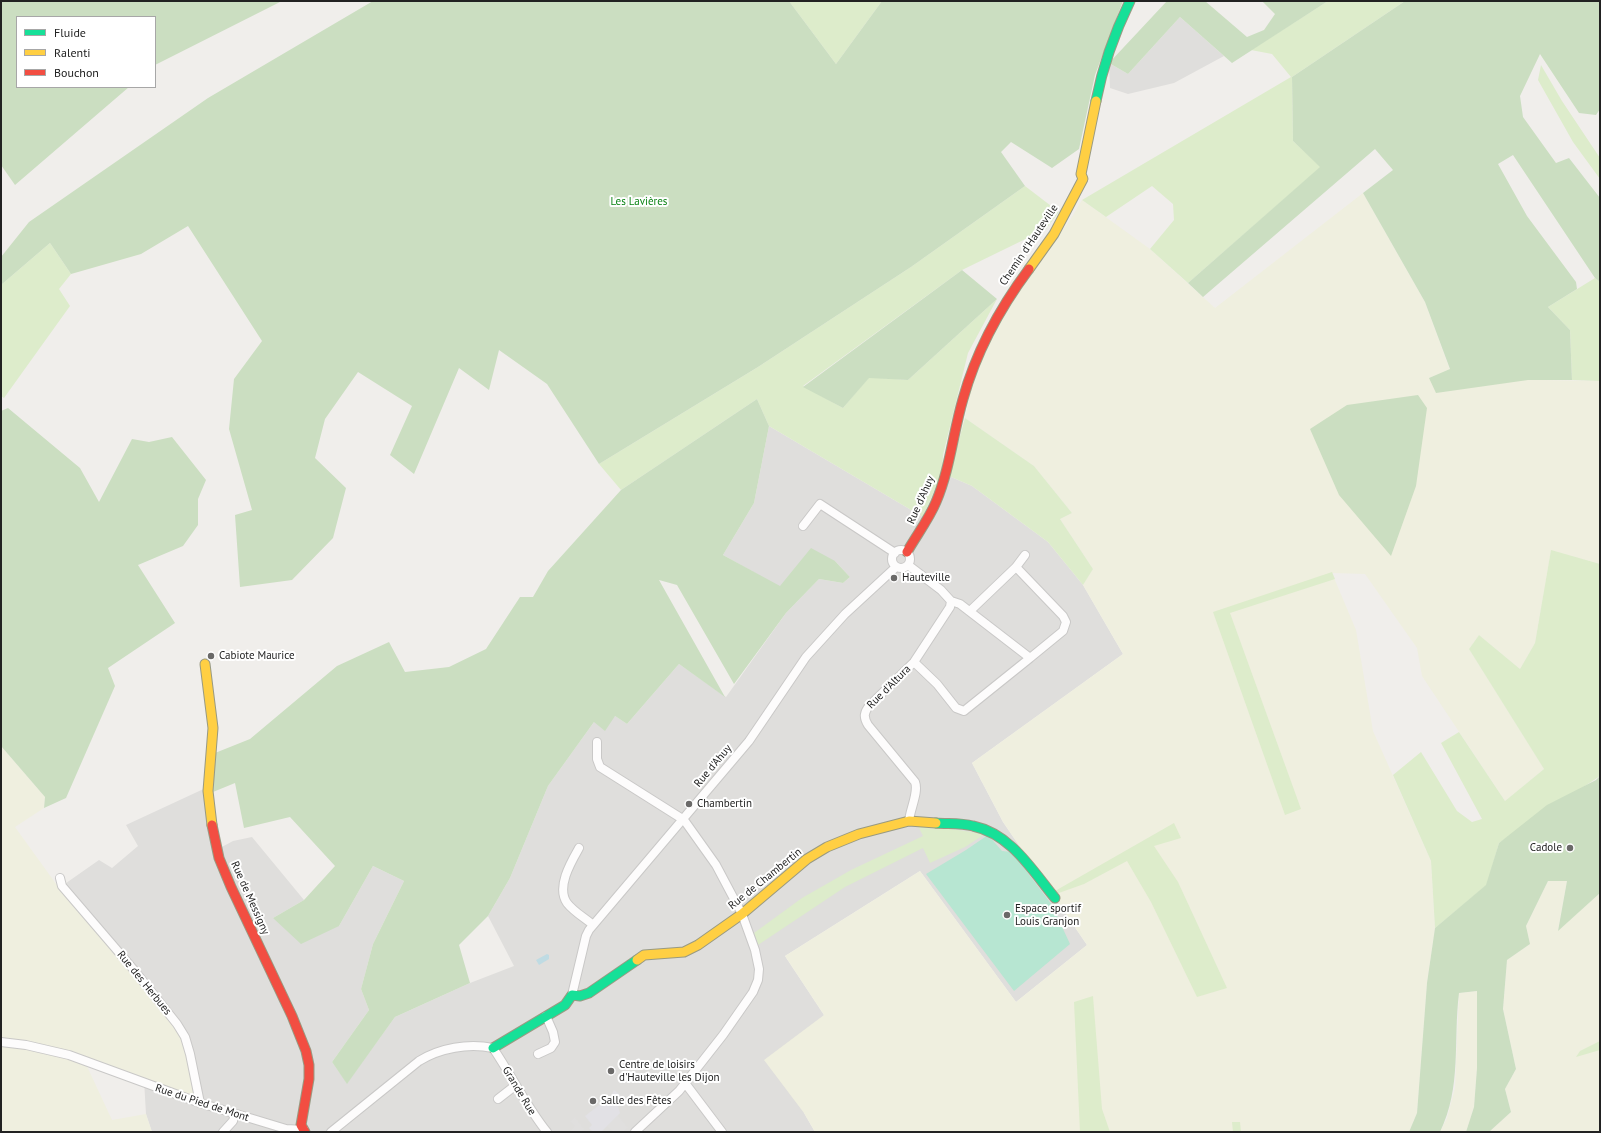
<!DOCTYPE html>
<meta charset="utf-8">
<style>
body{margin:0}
#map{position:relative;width:1601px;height:1133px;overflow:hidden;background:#f0eeeb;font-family:"PT Sans",sans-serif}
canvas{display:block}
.frame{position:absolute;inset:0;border:2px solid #222;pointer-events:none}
.legend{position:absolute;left:16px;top:16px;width:140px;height:72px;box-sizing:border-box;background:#fff;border:1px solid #a7a7a7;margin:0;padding:5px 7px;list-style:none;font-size:12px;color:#222}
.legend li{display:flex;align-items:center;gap:8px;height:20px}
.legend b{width:20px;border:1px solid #a7a7a7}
</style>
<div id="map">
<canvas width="1601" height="1133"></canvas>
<div class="frame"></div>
<ul class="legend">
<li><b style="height:5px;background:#16e098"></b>Fluide</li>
<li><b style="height:5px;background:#ffcf43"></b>Ralenti</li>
<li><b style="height:5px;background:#f24e42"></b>Bouchon</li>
</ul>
</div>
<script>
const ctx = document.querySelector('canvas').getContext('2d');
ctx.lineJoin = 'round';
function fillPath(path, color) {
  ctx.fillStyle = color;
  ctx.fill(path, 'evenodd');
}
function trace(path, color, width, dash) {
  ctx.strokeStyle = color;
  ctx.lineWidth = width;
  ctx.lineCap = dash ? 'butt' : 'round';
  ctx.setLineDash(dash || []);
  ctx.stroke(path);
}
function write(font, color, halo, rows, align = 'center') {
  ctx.font = font + ' "PT Sans",sans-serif';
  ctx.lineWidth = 4;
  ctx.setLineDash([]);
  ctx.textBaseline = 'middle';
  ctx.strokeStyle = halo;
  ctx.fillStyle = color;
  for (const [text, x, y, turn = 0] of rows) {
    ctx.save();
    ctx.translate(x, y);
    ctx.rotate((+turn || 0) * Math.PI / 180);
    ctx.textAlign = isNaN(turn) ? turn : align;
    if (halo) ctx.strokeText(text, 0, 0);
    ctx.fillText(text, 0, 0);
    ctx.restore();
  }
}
const residential = new Path2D(`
 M1180 17 1224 56 1174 83 1128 94 1110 88 1109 63 1128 74Z
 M769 426 923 517 942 473 972 486 1048 542 1083 585 1123 654 972 763 1003 822 1087 945 1016 1002 920 871 785 956 824 1015 804 1113 815 1132H152L146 1114 144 1080 200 1097 59 888 99 860 112 868 138 846 126 825 210 786 220 848 233 841 252 837 304 900 273 918 339 926 373 866 404 881 373 944 361 989 369 1010 332 1062 347 1083 395 1017 470 983 514 966 488 916 510 878 548 786 594 722 615 716 627 724 679 664 726 697 786 613 819 579 843 583 850 577 835 561 780 587 723 555 754 503Z`);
const farmland = new Path2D(`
 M1363 193 1425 302 1450 370 1429 378 1600 381V564L1551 551 1535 643 1520 669 1479 635 1469 649 1544 769 1505 801 1422 676 1417 648 1365 574 1332 573 1356 630 1373 731 1431 861 1435 928 1427 983 1417 1113 1409 1132H815L804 1113 764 1060 824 1015 785 956 920 871 1016 1002 1087 945 1003 822 972 763 1123 654 1083 585 1093 569 1060 519 1072 513 1034 466 965 418 975 369 1002 312 1070 220 1082 200 1150 249 1215 308Z
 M1 746 45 797 44 808 15 827 59 888 179 1030 200 1098 85 1062 112 1120 146 1114 152 1132H1Z
 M1548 881H1567L1558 930 1600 893V1132H1489L1511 1112 1505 1089 1516 1069 1503 1009 1507 960 1530 944 1526 926Z
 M1477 991V1068L1474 1107 1466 1132H1440L1447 1118 1455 1088 1459 993Z`);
const grass = new Path2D(`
 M789 1H882L836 64Z
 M1328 1H1405L1292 77 1293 141 1321 167 1188 283 1150 249 1174 220 1173 204 1152 186 1106 217 1082 200 1291 77 1272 54 1251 50Z
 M1541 65 1562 101 1600 158V179L1573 142 1538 80Z
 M1025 186 1059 212 1046 229 962 270 803 386 843 408 869 377 908 380 997 299 968 353 943 455 942 473 923 517 769 426 757 399 621 490 599 464 758 367 911 267Z
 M50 243 71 274 59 289 70 306 4 398 1 396V285Z
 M1595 278 1600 282V381L1572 380 1570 330 1548 307Z
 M965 418 1034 466 1072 513 1060 519 1093 569 1083 585 1048 542 972 486 949 476Z
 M1551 550 1600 564V776L1499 843 1487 885 1435 928 1431 861 1393 775 1421 752 1457 811 1472 822 1482 819 1441 743 1459 732 1505 801 1544 769 1469 649 1479 635 1520 669 1535 643Z
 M1332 572 1335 579 1230 613 1301 809 1285 815 1213 612Z
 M1174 823 1181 838 1154 846 1178 882 1227 988 1197 997 1151 902 1127 861 1084 884 1056 894 1055 891Z
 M917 824 985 834 965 847 930 863 923 848 845 887 758 945 754 933 802 898 851 870 923 836Z
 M1093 996 1102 1109 1110 1132H1080L1074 1002Z
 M1600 1041V1050L1576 1057 1580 1051Z
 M1232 1122H1240L1241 1132H1233Z`);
const forest = new Path2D(`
 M1 1H282L155 65V17H17V87H129L15 185 1 165Z
 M373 1H789L836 64 882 1H1123L1095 75 1079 149 1052 168 1011 142 1001 152 1025 186 911 267 758 367 599 464 547 384 499 350 489 390 459 368 414 474 390 455 412 406 358 372 325 419 315 458 346 488 333 538 292 580 240 587 235 515 252 510 229 429 234 379 262 341 188 226 141 254 71 274 50 243 1 285V257L29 222 208 98Z
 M1167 1H1205L1247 37 1264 30 1275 14 1262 1H1328L1232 63 1180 17 1128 74 1109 63Z
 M1405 1H1600V109L1596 115 1579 113 1540 54 1520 96 1523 117 1556 163 1569 158 1600 198V282L1595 278 1513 155 1498 164 1527 216 1576 282 1577 289 1548 307 1570 330 1572 380H1528L1436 393 1429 378 1450 369 1425 302 1363 193 1393 170 1375 149 1203 297 1188 283 1320 167 1293 141 1292 77Z
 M962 270 997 299 908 380 869 378 843 408 803 387Z
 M1418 395 1427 408 1416 486 1391 556 1339 495 1310 429 1347 405Z
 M757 399 769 426 754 503 723 555 780 586 811 548 835 561 850 577 843 583 819 579 786 613 734 684 677 585 659 580 725 697 679 664 627 724 615 716 605 731 594 722 548 786 510 878 488 916 459 945 470 983 395 1017 347 1084 332 1062 369 1010 361 989 373 944 404 881 373 866 339 926 301 944 273 918 304 900 335 866 290 817 244 828 235 783 213 792 215 753 250 739 337 666 389 642 405 672 449 667 486 649 520 597H533L548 571 621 490Z
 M8 408 80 468 99 502 132 439 149 442 172 437 206 480 198 499V525L183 546 138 565 175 623 108 668 115 686 66 798 44 808 45 797 1 746V411Z
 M1600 776V893L1558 931 1567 881H1548L1526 926 1530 944 1507 960 1503 1009 1516 1069 1505 1089 1511 1112 1489 1132H1466L1474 1107 1477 1068V991L1459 993C1453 1041 1462 1087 1440 1132H1409L1417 1113 1427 983 1435 928 1486 885 1499 843 1547 805 1596 780Z`);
const pitch = new Path2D(`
 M988 835 1002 851 1012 852 1052 905 1070 944 1014 991 926 874 966 850Z`);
const parking = new Path2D(`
 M618 1115 628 1128 623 1132H612L607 1126Z
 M575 1117 584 1129 581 1132H569L575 1126 570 1121Z`);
const plaza = new Path2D(`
 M614 1090 620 1095 617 1103 620 1113 601 1132H593L589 1128 592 1125 585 1116 611 1096Z`);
const water = new Path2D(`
 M547 954 549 955V959L539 965 536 960Z`);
const street = new Path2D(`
 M803 526 820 504 895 553
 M892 559a9 9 0 1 1 18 0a9 9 0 1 1-18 0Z
 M908 565 941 590 951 601 950 607 914 662 870 705C864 712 863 717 868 725L915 782C919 792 910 809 909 821
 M1016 567 1025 555
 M970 611 1016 567 1063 616 1066 622 1063 631 1030 658
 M914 662 937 684 956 708 964 711 1030 658 960 604 951 601
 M597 742V759L600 767 684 820 716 865 742 914 755 950 759 969 758 980 753 992 723 1035 679 1091 635 1132
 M579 848C571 862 556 887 567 903 574 912 585 918 593 925
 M60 878 62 886 134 970 177 1024 185 1037 190 1054 200 1103
 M572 995 586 936 589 930 749 741 806 657 845 614 896 567
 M1 1042 26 1045 69 1055 200 1103 286 1129 304 1130
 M538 1054 551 1048 555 1042 553 1032 546 1016
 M685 1083 722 1132
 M498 1099 516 1085
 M223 1132 233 1121 235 1114
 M331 1132 419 1061C440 1048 468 1043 493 1048 512 1076 526 1106 547 1132`);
const fast = new Path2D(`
 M1096 101C1103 65 1114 34 1130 1
 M936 823C948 824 961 823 973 826 1011 834 1032 870 1055 898
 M493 1048 565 1005 572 995 580 996 589 993 637 960`);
const slow = new Path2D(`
 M1029 269 1054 234 1083 179 1081 174 1096 101
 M205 664 213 728 208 791 212 825
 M637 960 644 955 684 952 698 945 742 914 807 859 827 847 859 834 909 821 936 823`);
const jam = new Path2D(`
 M907 552C916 536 929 519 936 502 950 469 953 433 963 399 976 352 1000 308 1029 269
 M212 825 219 858 231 887 292 1016 306 1051 309 1065V1079L301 1125 305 1132`);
const markers = [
 [894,578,4,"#6a6968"],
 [211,656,4,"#6a6968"],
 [689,804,4,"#6a6968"],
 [1570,848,4,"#6a6968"],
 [1007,915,4,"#6a6968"],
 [611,1071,4,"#6a6968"],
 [593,1101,4,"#6a6968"]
];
const parkNames = [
 ["Les Lavières",639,202]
];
const streetNames = [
 ["Chemin d'Hauteville",1029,245,-56],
 ["Rue d'Ahuy",921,500,-66],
 ["Rue d'Altura",889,687,-45],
 ["Rue d'Ahuy",713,766,-50],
 ["Rue de Chambertin",765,879,-39],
 ["Rue de Messigny",250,898,66],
 ["Rue des Herbues",144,983,51],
 ["Grande Rue",519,1091,59],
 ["Rue du Pied de Mont",202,1103,18]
];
const poiNames = [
 ["Hauteville",902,578],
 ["Cabiote Maurice",219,656],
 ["Chambertin",697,804],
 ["Cadole",1562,848,"right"],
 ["Espace sportif",1015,909],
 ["Louis Granjon",1015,922],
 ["Centre de loisirs",619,1065],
 ["d'Hauteville les Dijon",619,1078],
 ["Salle des Fêtes",601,1101]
];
fillPath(residential, '#dfdedc');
fillPath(farmland, '#efefdf');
fillPath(grass, '#ddeccb');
fillPath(forest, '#cbdec1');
fillPath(pitch, '#b7e6d2');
fillPath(parking, '#e0dfde');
fillPath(plaza, '#e2e1e5');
fillPath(water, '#bfdbe3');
trace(street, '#c9c8c7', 10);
trace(fast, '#999a82', 11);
trace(slow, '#999a82', 11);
trace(jam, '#999a82', 11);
trace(street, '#fdfcfc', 8);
trace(fast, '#16e098', 9);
trace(slow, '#ffcf43', 9);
trace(jam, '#f24e42', 9);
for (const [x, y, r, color] of markers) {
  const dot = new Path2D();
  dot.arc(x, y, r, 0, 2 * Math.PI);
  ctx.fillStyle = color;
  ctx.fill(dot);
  trace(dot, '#fff', 1.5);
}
write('11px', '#0c8416', '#fff', parkNames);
write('11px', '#222', '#fff', streetNames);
write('11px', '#222', '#fff', poiNames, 'left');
</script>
